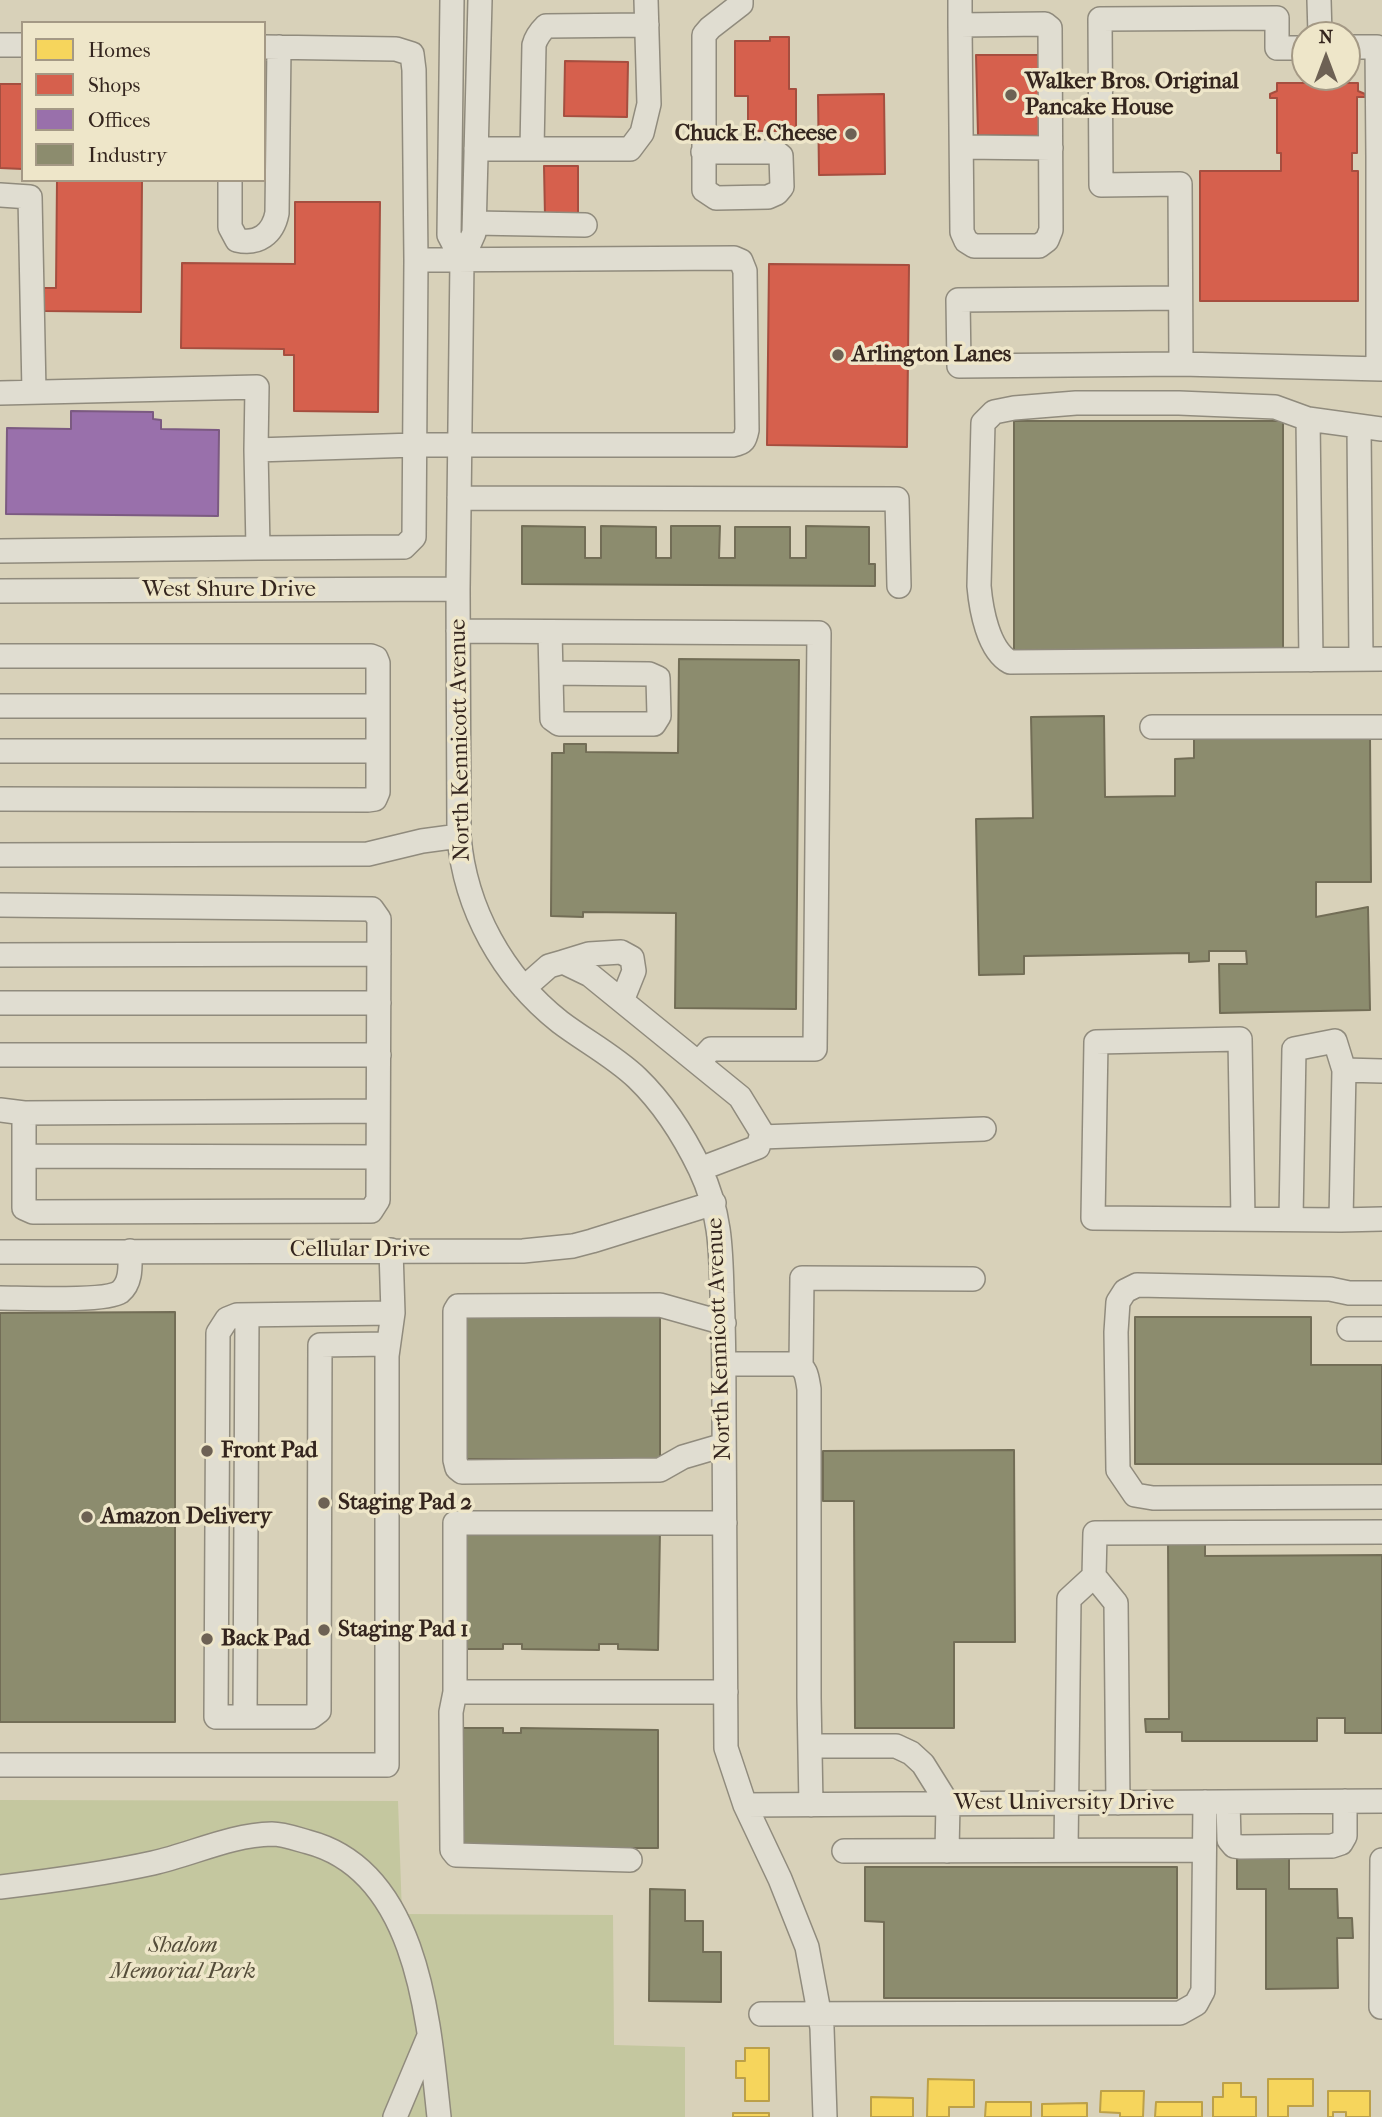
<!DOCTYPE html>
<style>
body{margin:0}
#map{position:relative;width:1382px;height:2117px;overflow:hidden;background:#d8d1b9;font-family:"IM FELL French Canon",serif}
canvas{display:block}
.legend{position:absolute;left:21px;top:21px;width:245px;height:161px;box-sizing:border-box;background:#eee6c9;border:2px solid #a49985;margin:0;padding:9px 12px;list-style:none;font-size:21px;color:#34251e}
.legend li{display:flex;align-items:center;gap:14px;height:35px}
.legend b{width:35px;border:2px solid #a49985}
.north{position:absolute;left:1291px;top:21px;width:70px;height:70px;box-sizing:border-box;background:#eee6c9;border:2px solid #a49985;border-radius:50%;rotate:0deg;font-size:19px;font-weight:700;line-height:28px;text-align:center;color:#34251e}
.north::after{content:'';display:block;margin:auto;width:24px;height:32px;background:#6d6154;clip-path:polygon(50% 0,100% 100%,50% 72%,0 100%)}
</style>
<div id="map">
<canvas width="1382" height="2117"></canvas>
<ul class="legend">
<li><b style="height:19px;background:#f6d55c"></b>Homes</li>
<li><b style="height:19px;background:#d6604d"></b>Shops</li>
<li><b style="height:19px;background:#9970ab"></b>Offices</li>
<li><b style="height:19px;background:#8c8c6e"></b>Industry</li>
</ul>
<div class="north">N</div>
</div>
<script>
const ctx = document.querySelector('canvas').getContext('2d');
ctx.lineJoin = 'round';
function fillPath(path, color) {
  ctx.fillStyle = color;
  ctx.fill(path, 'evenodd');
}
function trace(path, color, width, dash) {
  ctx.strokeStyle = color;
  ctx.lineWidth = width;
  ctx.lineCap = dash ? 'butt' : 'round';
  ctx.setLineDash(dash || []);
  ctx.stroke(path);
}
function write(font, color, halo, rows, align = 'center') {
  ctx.font = font + ' "IM FELL French Canon",serif';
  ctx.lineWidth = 7;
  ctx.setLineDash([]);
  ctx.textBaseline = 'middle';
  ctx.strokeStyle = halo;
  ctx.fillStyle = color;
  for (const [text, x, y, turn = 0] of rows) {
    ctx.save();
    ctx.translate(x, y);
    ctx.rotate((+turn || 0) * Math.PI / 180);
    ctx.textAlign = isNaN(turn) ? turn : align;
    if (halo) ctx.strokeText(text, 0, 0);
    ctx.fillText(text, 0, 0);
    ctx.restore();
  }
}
const green = new Path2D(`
 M0 1800 398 1801 402 1914 613 1915 614 2045 685 2047V2117H0Z`);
const homes = new Path2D(`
 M745 2048H769V2101H745V2078H736V2061H745Z
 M928 2079 974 2080V2107H949V2117H927Z
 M1268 2079H1313V2106H1288V2117H1268Z
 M1223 2083H1241V2097H1256V2117H1213V2097H1223Z
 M1101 2091H1144L1143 2117H1120V2113L1100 2112Z
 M1328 2091H1370V2117H1346V2112H1333V2117H1328Z
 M871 2097 913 2098V2117H871Z
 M986 2102H1031V2117H985Z
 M1156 2102H1202V2117H1155Z
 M1087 2103V2117H1042V2104Z
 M733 2113H769V2117H733Z`);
const shops = new Path2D(`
 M770 37H789V89H796V131H748V96H735V41H770Z
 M976 55H1045V136L978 135Z
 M565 61 628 62 627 117 564 116Z
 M1277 83H1358V91L1365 94V97H1357V153H1352V171H1358V301H1200V171H1281V153H1277V98H1270V94L1277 91Z
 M0 84H23V169L0 168Z
 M884 94 885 174 819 175 818 95Z
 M544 166H578V217H545Z
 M57 180H149H142L141 312 44 311V288H56Z
 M295 202H380L378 412 294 411V355H284V349L181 348 182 263 295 264Z
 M769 264 909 265 907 447 767 445Z`);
const offices = new Path2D(`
 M71 411 153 412V419L161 420V429L219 430 218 516 6 514 7 428 71 429Z`);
const industry = new Path2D(`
 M1014 421H1283V652H1014Z
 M522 526 585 527V558H601V526L656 527V558H671V526H720L719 558H735V527H790V558H806V526L869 527V564H875V586L522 584Z
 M679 659 799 660 796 1009 675 1008 676 913 583 912V917L551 916 552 753H564V744H586V752L678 753Z
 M1104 716 1105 797 1175 796V759L1194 758V737H1370L1371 882H1316V917L1368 907 1370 1010 1220 1013 1219 964H1247L1246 951H1209V961L1189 962V953L1024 956V974L979 975 976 819 1033 818 1031 717Z
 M175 1312V1722H0V1313Z
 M660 1314V1459H463V1315Z
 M1135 1317H1311V1365H1382V1464H1135Z
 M1014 1450 1015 1642H954V1728H855L854 1501H823V1451Z
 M463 1529 660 1530 658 1650 618 1649V1644H599V1650L522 1649V1644H503V1649H462Z
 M1168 1540H1205V1556L1382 1555V1733H1345V1718H1317V1741H1182V1732H1146L1145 1719H1169Z
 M462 1728H503V1733H521V1728L658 1730V1848H463Z
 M1237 1855H1289V1889H1337L1338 1918H1352L1353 1938H1337L1338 1988 1266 1989V1889H1237Z
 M865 1867H1177V1998H884V1922L865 1921Z
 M650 1889 685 1890V1921H703V1952H721V2002L649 2001Z`);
const minor = new Path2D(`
 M452 0 449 235 462 260
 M480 0 474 233 462 260 458 589 459 836C465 909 503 977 560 1022 585 1041 614 1056 637 1078 664 1104 684 1136 700 1169 720 1211 721 1248 722 1293 724 1333 724 1374 724 1414 725 1526 725 1637 726 1748L745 1805 780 1879 807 1947 822 2028 825 2117
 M960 0V25L962 232 966 241 974 246H1039L1047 240 1051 230 1050 28 1045 24 960 25
 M1319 0 1320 35
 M0 45H23
 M1347 47H1377L1378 158H1382
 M962 147 1051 148
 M476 149H630L642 133 649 104 646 0
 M532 149 534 45C536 37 540 32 546 26L647 25
 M703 152H776L781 156 782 187 777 193 768 197 716 198 704 190V35L710 28 741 4V0
 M1378 158V369
 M230 180V227L237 240C258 245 273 234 277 213L279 47
 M0 195 30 197 34 392
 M475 223 585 225
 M1180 298 958 300 959 366 1181 364 1180 184 1101 185 1100 19 1277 18V48H1305
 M1181 364 1382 369
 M0 393 257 387 256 450 415 445H733C744 443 745 440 747 430L745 271 741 261 734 258 416 260 414 70 412 54 396 49 264 47
 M1308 419 1311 660
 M1359 426 1361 659
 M1382 429 1308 419 1275 407 1179 403H1076L1014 408 994 412 983 423 979 586C981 609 988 650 1010 662L1382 659
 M459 498 897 499 899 586
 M258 548 404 547 414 537 416 260
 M0 551 258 548 256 450
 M0 591 458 589
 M458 631 819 633 815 1049H711L699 1062
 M550 632 552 719 559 724H654L659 716 658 678 649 674 551 673
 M0 656H371L376 658 378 663V792L375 799 368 800 0 799
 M0 706H378
 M1152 727H1382
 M0 751H378
 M0 855 368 854 422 841 459 836
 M0 905 372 909 379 919 378 1200 371 1211 33 1212 24 1208V1113L0 1110
 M0 955 379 954
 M563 962 589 954 621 952 632 958 634 971 622 1001
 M524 988 549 966 563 962 590 975 740 1097 762 1133 758 1147 700 1169
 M0 1003H379
 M0 1055H379
 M1382 1071 1344 1070 1341 1220 1382 1219
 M24 1113 378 1111
 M761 1137 984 1129
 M24 1156 378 1157
 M1243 1219 1240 1039 1096 1042 1093 1218 1341 1220
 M1291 1219 1294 1049 1335 1041 1344 1070
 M0 1252 523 1251 573 1246 592 1241 714 1203
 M1382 1293H1349L1330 1289 1137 1285 1125 1291 1118 1302 1116 1332 1118 1470 1135 1495 1153 1498 1382 1497
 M0 1298C22 1298 105 1302 120 1292 132 1282 130 1265 130 1251
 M724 1323 660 1305 458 1306 455 1311V1460L457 1468 462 1472 660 1470 683 1457 724 1445
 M1349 1329H1382
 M388 1344 320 1345 319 1711 311 1717H216L218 1333 227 1319 237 1315 393 1313
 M724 1364H796C807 1368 807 1378 809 1389V1698L811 1805
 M801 1366 802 1278 973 1279
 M1094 1576 1095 1533 1382 1532
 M455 1692H726
 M245 1717 247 1315
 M810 1746H896L911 1753 923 1764 948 1804 947 1851
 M0 1765H387V1356L393 1313 391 1250
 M1228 1802 1229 1840 1234 1846 1241 1847 1332 1846 1341 1843 1345 1836V1801
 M745 1805 1382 1801
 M1066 1850 1069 1599 1094 1576 1116 1603 1118 1803
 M844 1851 1204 1850
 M630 1860 456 1855 452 1850 451 1712 455 1692V1523H725
 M0 1887C51 1881 103 1874 153 1863 193 1854 230 1835 272 1834 283 1834 297 1839 308 1842 419 1871 429 2023 439 2117
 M1381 2007 1382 1860
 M761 2014 1180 2013 1196 2004 1203 1991 1205 1802
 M395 2117 429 2036`);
const markers = [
 [1011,95,7,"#6d6154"],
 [851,134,7,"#6d6154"],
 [838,355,7,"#6d6154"],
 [207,1451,7,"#6d6154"],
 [324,1503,7,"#6d6154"],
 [87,1517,7,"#6d6154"],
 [324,1630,7,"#6d6154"],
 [207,1639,7,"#6d6154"]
];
const poiNames = [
 ["Walker Bros. Original",1025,82],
 ["Pancake House",1025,108],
 ["Chuck E. Cheese",837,134,"right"],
 ["Arlington Lanes",852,355],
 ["Front Pad",221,1451],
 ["Staging Pad 2",338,1503],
 ["Amazon Delivery",101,1517],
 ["Staging Pad 1",338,1630],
 ["Back Pad",221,1639]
];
const streetNames = [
 ["West Shure Drive",229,590],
 ["North Kennicott Avenue",461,740,-91],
 ["Cellular Drive",360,1250],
 ["North Kennicott Avenue",720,1339,-92],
 ["West University Drive",1064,1803]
];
const parkNames = [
 ["Shalom",183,1946],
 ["Memorial Park",183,1972]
];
fillPath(green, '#c4c79f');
fillPath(homes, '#f6d55c');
trace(homes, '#bca049', 2);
fillPath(shops, '#d6604d');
trace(shops, '#a54e3f', 2);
fillPath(offices, '#9970ab');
trace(offices, '#7b5a81', 2);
fillPath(industry, '#8c8c6e');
trace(industry, '#726d56', 2);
trace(minor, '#908b7d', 26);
trace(minor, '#e0ddd1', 23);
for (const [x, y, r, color] of markers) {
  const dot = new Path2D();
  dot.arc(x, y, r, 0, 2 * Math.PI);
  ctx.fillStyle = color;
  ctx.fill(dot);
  trace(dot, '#eee6c9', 2.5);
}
write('bold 23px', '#34251e', '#eee6c9', poiNames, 'left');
write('23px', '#34251e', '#eee6c9', streetNames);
write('italic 23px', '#544c39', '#eee6c9', parkNames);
</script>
